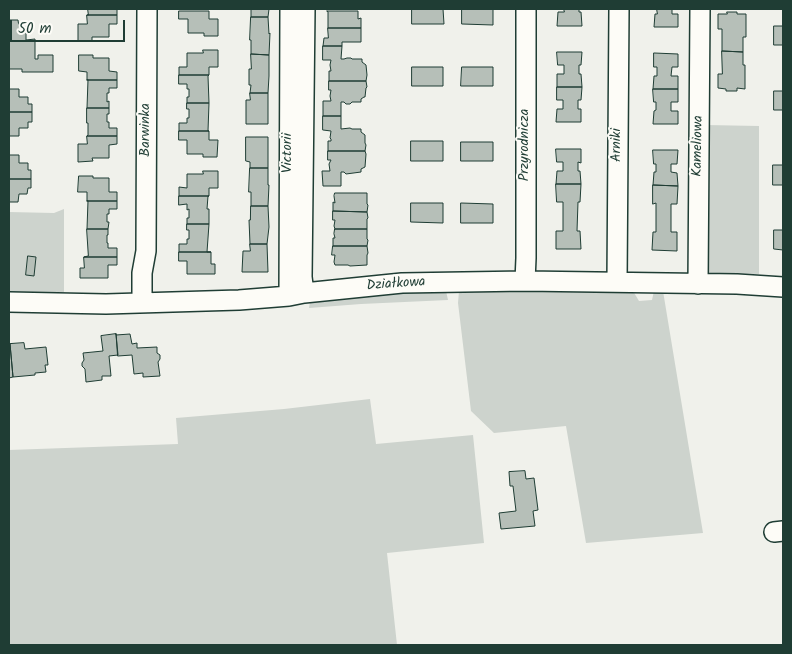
<!DOCTYPE html>
<meta charset="utf-8">
<style>
body{margin:0}
#map{position:relative;width:792px;height:654px;overflow:hidden;background:#f0f1eb;font-family:Kalam,sans-serif}
canvas{display:block}
.frame{position:absolute;inset:0;border:10px solid #1f3d34;pointer-events:none}
.scale{position:absolute;left:10px;top:20px;width:115px;height:22px;box-sizing:border-box;border:2px solid #1f3d34;border-top:0;padding-left:6px;font-size:15px;line-height:18px;white-space:nowrap;color:#1f3d34;-webkit-text-stroke:4px #fdfcf7;paint-order:stroke}
</style>
<div id="map">
<canvas width="792" height="654"></canvas>
<div class="frame"></div>
<div class="scale">50 m</div>
</div>
<script>
const ctx = document.querySelector('canvas').getContext('2d');
ctx.lineJoin = 'round';
function fillPath(path, color) {
  ctx.fillStyle = color;
  ctx.fill(path, 'evenodd');
}
function trace(path, color, width, dash) {
  ctx.strokeStyle = color;
  ctx.lineWidth = width;
  ctx.lineCap = dash ? 'butt' : 'round';
  ctx.setLineDash(dash || []);
  ctx.stroke(path);
}
function write(font, color, halo, rows, align = 'center') {
  ctx.font = font + ' Kalam,sans-serif';
  ctx.lineWidth = 4;
  ctx.setLineDash([]);
  ctx.textBaseline = 'middle';
  ctx.strokeStyle = halo;
  ctx.fillStyle = color;
  for (const [text, x, y, turn = 0] of rows) {
    ctx.save();
    ctx.translate(x, y);
    ctx.rotate((+turn || 0) * Math.PI / 180);
    ctx.textAlign = isNaN(turn) ? turn : align;
    if (halo) ctx.strokeText(text, 0, 0);
    ctx.fillText(text, 0, 0);
    ctx.restore();
  }
}
const green = new Path2D(`
 M706 125 759 126V274L707 273 705 270Z
 M64 209V292H9V212L54 213Z
 M446 291 448 300 361 304 309 308 310 302 360 295Z
 M459 291H633L639 301 652 300 654 291H663L703 533 586 543 566 426 494 433 471 411 458 303Z
 M370 399 376 444 473 435 484 543 387 553 397 645H9V450L178 444 176 418 284 409Z`);
const building = new Path2D(`
 M88 9H117V15H87H88Z
 M246 9H269L268 17H251V10Z
 M412 9H443L444 24H412Z
 M462 9H493V25L462 24Z
 M564 9H579V12H581L582 26H557L558 12H564Z
 M657 9H672V14H678V27H654L655 14H657Z
 M179 11H209V19H218V36H204V33H188V19H179Z
 M327 11H358V19L361 18V28H328V12Z
 M727 12H737V14H746V37H743V52L722 51V29H718V14H727Z
 M87 15H117V24H109V37H92V41H78V24H87Z
 M251 17H268L269 34 270 33 269 55 251 54V40H250Z
 M9 20H18L19 27H26V40L35 39V59H38V55H53V72H22V69H9Z
 M774 26H783V45H774Z
 M328 28H361V42H342V46H323L324 38H328Z
 M323 46H342L341 59H344L347 58H351L352 59H362V62L366 65 367 75 366 81H329V71H331L330 65 331 60H323Z
 M203 50H218V67H209V75H179V67H187V53H203Z
 M722 51 743 52V65H745V89L737 88V91H726V89L718 88V74H722Z
 M557 52H582L581 65H579V74H581L582 87H557V74H564V65H558Z
 M654 53 678 54V67H672L671 76H678V89H653L654 76H657V67H654Z
 M251 54 269 55V76L268 93H250L251 85H249V69H251Z
 M79 55H93V58H109V71L117 72V80H87V72L79 71Z
 M412 67H443V86H412Z
 M462 67H493V86H461Z
 M179 75H209L208 76 209 103H187V97H189V89H187V84H179Z
 M87 80H117V88H109V93H107V102L109 101V108H87L88 80Z
 M329 81H366L367 87 366 88 365 97H364L361 99V102H352L350 104H346L344 102H341V116H323V101H331L330 96 331 90H329Z
 M557 87H582L581 100H578V109H581V122H556L557 109H563V100H557Z
 M9 89H19V97H28V104H32V112H9Z
 M653 89H678V102H671V111H678V124H653L654 111 656 110V102H654Z
 M774 91H783V110H774Z
 M250 93H268V124H246V100H250Z
 M187 103H209L208 131H209H179V123H187V118H189V109H187Z
 M87 108H109V114H107V122H109V128H117V136H87L88 135V123H87Z
 M9 112H32V122H28V128H19V136H9Z
 M323 116H341V129L350 128 352 129H361V132L365 135V143L366 145 365 151H328V141H331V139L330 138 331 131 323 130Z
 M179 131H209V140H218L217 157H203V154H187V140H179Z
 M87 136H117V144L109 145V158H92L93 161 78 162V144H87Z
 M246 137H268V168H250V162L246 161Z
 M411 141H443V161H411Z
 M461 142H493V161H461Z
 M556 149H581V163L578 162V171H580L581 184H556L557 171H563V162H557Z
 M653 150H678L677 164H671V172L677 173 678 186 653 185 654 172H656V164H654Z
 M328 151H365L366 154 365 167 361 169V172L346 174 344 172H341V186H323L322 171H330L329 164 331 160H328Z
 M9 155H19V163H28V170H31V179H9Z
 M773 165H783V185H773Z
 M250 168H268V185H269L268 206H251V192H249Z
 M203 171H218V188H209V196H179V187L187 188V174H203Z
 M79 176H93V178H109V192H117V201H87V192H78Z
 M9 179H31V188H28L27 194H19L18 202H9Z
 M556 184H581L580 202H578L577 231H580L581 249H556V231H563V202H557Z
 M653 185 678 186 677 204H671V232H677V251L652 250 653 232H656V203L653 204Z
 M335 193H367V204L368 205 367 212 333 211V202L335 203 334 196Z
 M179 196H209H208L207 209H209V224H187V218H189V209L187 210V204L179 205Z
 M87 201H117V209H109V214H107V222H109L108 229H87L88 201Z
 M411 203H443V223L411 222Z
 M461 203 493 204V223H461Z
 M251 206H268L269 227 267 244H250L249 220H250Z
 M333 211 367 212 368 218 367 219V229H335L334 226 335 220H333Z
 M187 224H209L207 252H211H179V244H187V239H189V230H187Z
 M87 229H108V235H107V243H108V248H117V257H84L88 256Z
 M335 229H367V239L368 240 367 246H333V238H335L334 234Z
 M774 230H783V250L774 249Z
 M250 244H267L268 272H242L243 251H250Z
 M333 246H367L368 253 367 255V265L350 266 348 265H335L334 262 335 255H332Z
 M179 252H211V264H215V274H187V261H179Z
 M28 256 36 257 34 276 26 275Z
 M84 257H117V265H108V278H80V268H84Z
 M116 334V335L130 334 132 344 137 343V348L157 347V353L160 355V359L158 362 160 376 143 377V373L134 374 132 355 118 356Z
 M116 334 118 355 109 356 111 376H102V380L86 382 85 369 82 366V363L84 360 83 353 103 351 101 336Z
 M24 343 25 349 46 347 48 365H45L46 372 35 373V375L13 377 10 344Z
 M9 344H10L13 377 9 378Z
 M525 471 526 479 534 478 538 510 533 511 535 526 501 529 499 513 516 511 513 486H510L509 472Z`);
const minor = new Path2D(`
 M525 281 526 258V9
 M617 282 619 9
 M698 284 700 9
 M304 293 302 277 305 9
 M289 296 290 9
 M9 302 106 304 239 300 289 296 304 293 402 283 525 281 737 284 783 287
 M142 303V273L146 251 147 9
 M774 532 783 531`);
const streetNames = [
 ["Barwinka",147,130,-90],
 ["Przyrodnicza",526,145,-90],
 ["Arniki",618,145,-90],
 ["Kameliowa",699,146,-89],
 ["Victorii",289,153,-90],
 ["Działkowa",396,285,-4]
];
fillPath(green, '#cdd3cd');
fillPath(building, '#b6bfb8');
trace(building, '#1f3d34', 1);
trace(minor, '#1f3d34', 22);
trace(minor, '#fdfcf7', 19);
write('14px', '#1f3d34', '#fdfcf7', streetNames);
</script>
